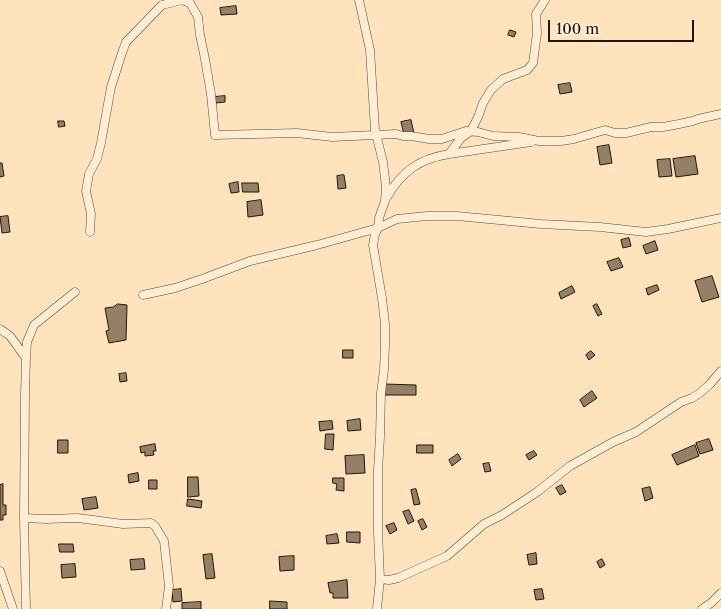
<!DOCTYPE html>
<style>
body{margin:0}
#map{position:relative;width:721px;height:609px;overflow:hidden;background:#fee3bc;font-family:"Libre Caslon Text",serif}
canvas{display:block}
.scale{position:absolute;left:548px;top:20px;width:146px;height:22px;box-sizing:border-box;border:2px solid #21150b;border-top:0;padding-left:6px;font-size:15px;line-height:18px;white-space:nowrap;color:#21150b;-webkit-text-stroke:4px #feedd3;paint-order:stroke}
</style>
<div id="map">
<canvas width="721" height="609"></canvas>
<div class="scale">100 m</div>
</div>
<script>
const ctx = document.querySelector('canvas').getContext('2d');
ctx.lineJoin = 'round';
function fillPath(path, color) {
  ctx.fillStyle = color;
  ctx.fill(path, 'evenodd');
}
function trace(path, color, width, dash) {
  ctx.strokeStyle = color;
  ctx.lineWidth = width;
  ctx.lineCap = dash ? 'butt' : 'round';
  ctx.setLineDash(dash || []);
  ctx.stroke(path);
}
const building = new Path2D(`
 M236 6 237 14 221 15 220 8Z
 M510 30 516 32 514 37 508 35Z
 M570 83 572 92 560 94 558 85Z
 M225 96V102L216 103 215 97Z
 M411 120 414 133 404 135 401 122Z
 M58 121H64L65 126 59 127Z
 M609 145 612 163 600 165 597 147Z
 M695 156 698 174 676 177 673 159Z
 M670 159 672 176 659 177 657 160Z
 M0 163H2L4 176 0 177Z
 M344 175 346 188 338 189 337 176Z
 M238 182 239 192 231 193 229 184Z
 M242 183H258L259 192H243Z
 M261 200 263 215 248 217 247 202Z
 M8 216 10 232 2 233 0 217Z
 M629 238 631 246 623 248 621 240Z
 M655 241 658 250 646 254 643 246Z
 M619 258 623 267 611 271 607 262Z
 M712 276 719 297 702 302 695 281Z
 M657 285 659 290 648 295 646 289Z
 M572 286 575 292 561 299 559 293Z
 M118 304 127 305 126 340 109 343 106 331 109 330 105 308 113 307Z
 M597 304 602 314 598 316 593 306Z
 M343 350H353V358H343Z
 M591 351 595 355 589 360 586 355Z
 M126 373 127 381 120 382 119 374Z
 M385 384 416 385V395H385Z
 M592 391 597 398 584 407 580 400Z
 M360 419 361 430 348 431 347 421Z
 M332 421 333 429 320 431 319 422Z
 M326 434H334L333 450 325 449Z
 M709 439 713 450 700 454 696 443Z
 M58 440H68V453H58Z
 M155 444 156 451H153L154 455 145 456V452L141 453 140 447Z
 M417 445H433V453H417Z
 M695 445 699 456 677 465 672 455Z
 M534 451 537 455 529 460 526 455Z
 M458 454 461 459 452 466 449 460Z
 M364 455 365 473 346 474 345 456Z
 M489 463 491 471 485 472 483 464Z
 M138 473 139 481 129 483 128 475Z
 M188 477H198L199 496 188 497Z
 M333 478H344V491L336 490 337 484 333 483Z
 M149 480H157V489H149Z
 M3 484V505H6V515H3V520H0V485Z
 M562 485 566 492 560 495 556 488Z
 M650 487 653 498 645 501 642 489Z
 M416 489 420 504 414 505 411 490Z
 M96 497 98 508 84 510 82 499Z
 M188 499 202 501 201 508 187 506Z
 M409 510 414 521 408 524 403 512Z
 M423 519 427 527 422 530 418 521Z
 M394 523 397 530 390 534 386 526Z
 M347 532H360V543L347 542Z
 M337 534 339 543 327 544 326 536Z
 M59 544H73L74 552H60Z
 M536 553 537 564 529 565 527 555Z
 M212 554 215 578 206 579 203 555Z
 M294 556V570L280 571 279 557Z
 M144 559 145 569 131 570 130 560Z
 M602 559 605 565 600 568 597 562Z
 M75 564 76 577 62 578 61 565Z
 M347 580 348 598H333V593H330L328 583Z
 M181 589 182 601 173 602 172 590Z
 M542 589 544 599 536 600 534 590Z
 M270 601 287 602V609H270Z
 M201 602V609H182V603Z`);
const street = new Path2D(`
 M449 154 531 142
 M387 197C402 171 419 159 449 154L461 138 471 131 478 117 483 103 491 90 503 79 527 70 533 63 537 33 536 14 545 0
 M90 232 91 214 86 191 89 174 97 159 101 143 111 87 123 50 126 42 162 5 182 0 190 3 198 17 200 35 205 59 211 94 215 135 297 133 332 137 396 134 403 136H411L429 139H442L466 131 478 132 493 136 519 137 539 141H561L574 139 605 130 615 133H626L651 127H663L679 124 693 121 698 119 721 114
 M143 295 175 288 202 279 250 261 317 245 378 228 379 218 385 201 386 187 383 162 375 130 370 50 359 0
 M0 329 10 336 26 358 25 396 24 518 26 609
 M26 358 27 342 34 325 75 292
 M24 518 46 519 78 518 123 524 151 523 155 526 164 541 169 586 166 609
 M0 571 13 609
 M380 579 389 580 398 578 447 556 484 524 502 515 537 492 570 466 613 442 636 432 681 402 692 398 700 393 710 384 721 371
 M377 609 380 579 378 532V470L380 437 381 393 384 370 385 345V324L382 298 373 245 375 234 378 228 397 219 427 216H457L541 224 600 227 646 232 668 229 721 218
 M702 609 711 603 721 593`);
fillPath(building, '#948067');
trace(building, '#21150b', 1);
trace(street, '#584837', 9);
trace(street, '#feedd3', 8);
</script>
